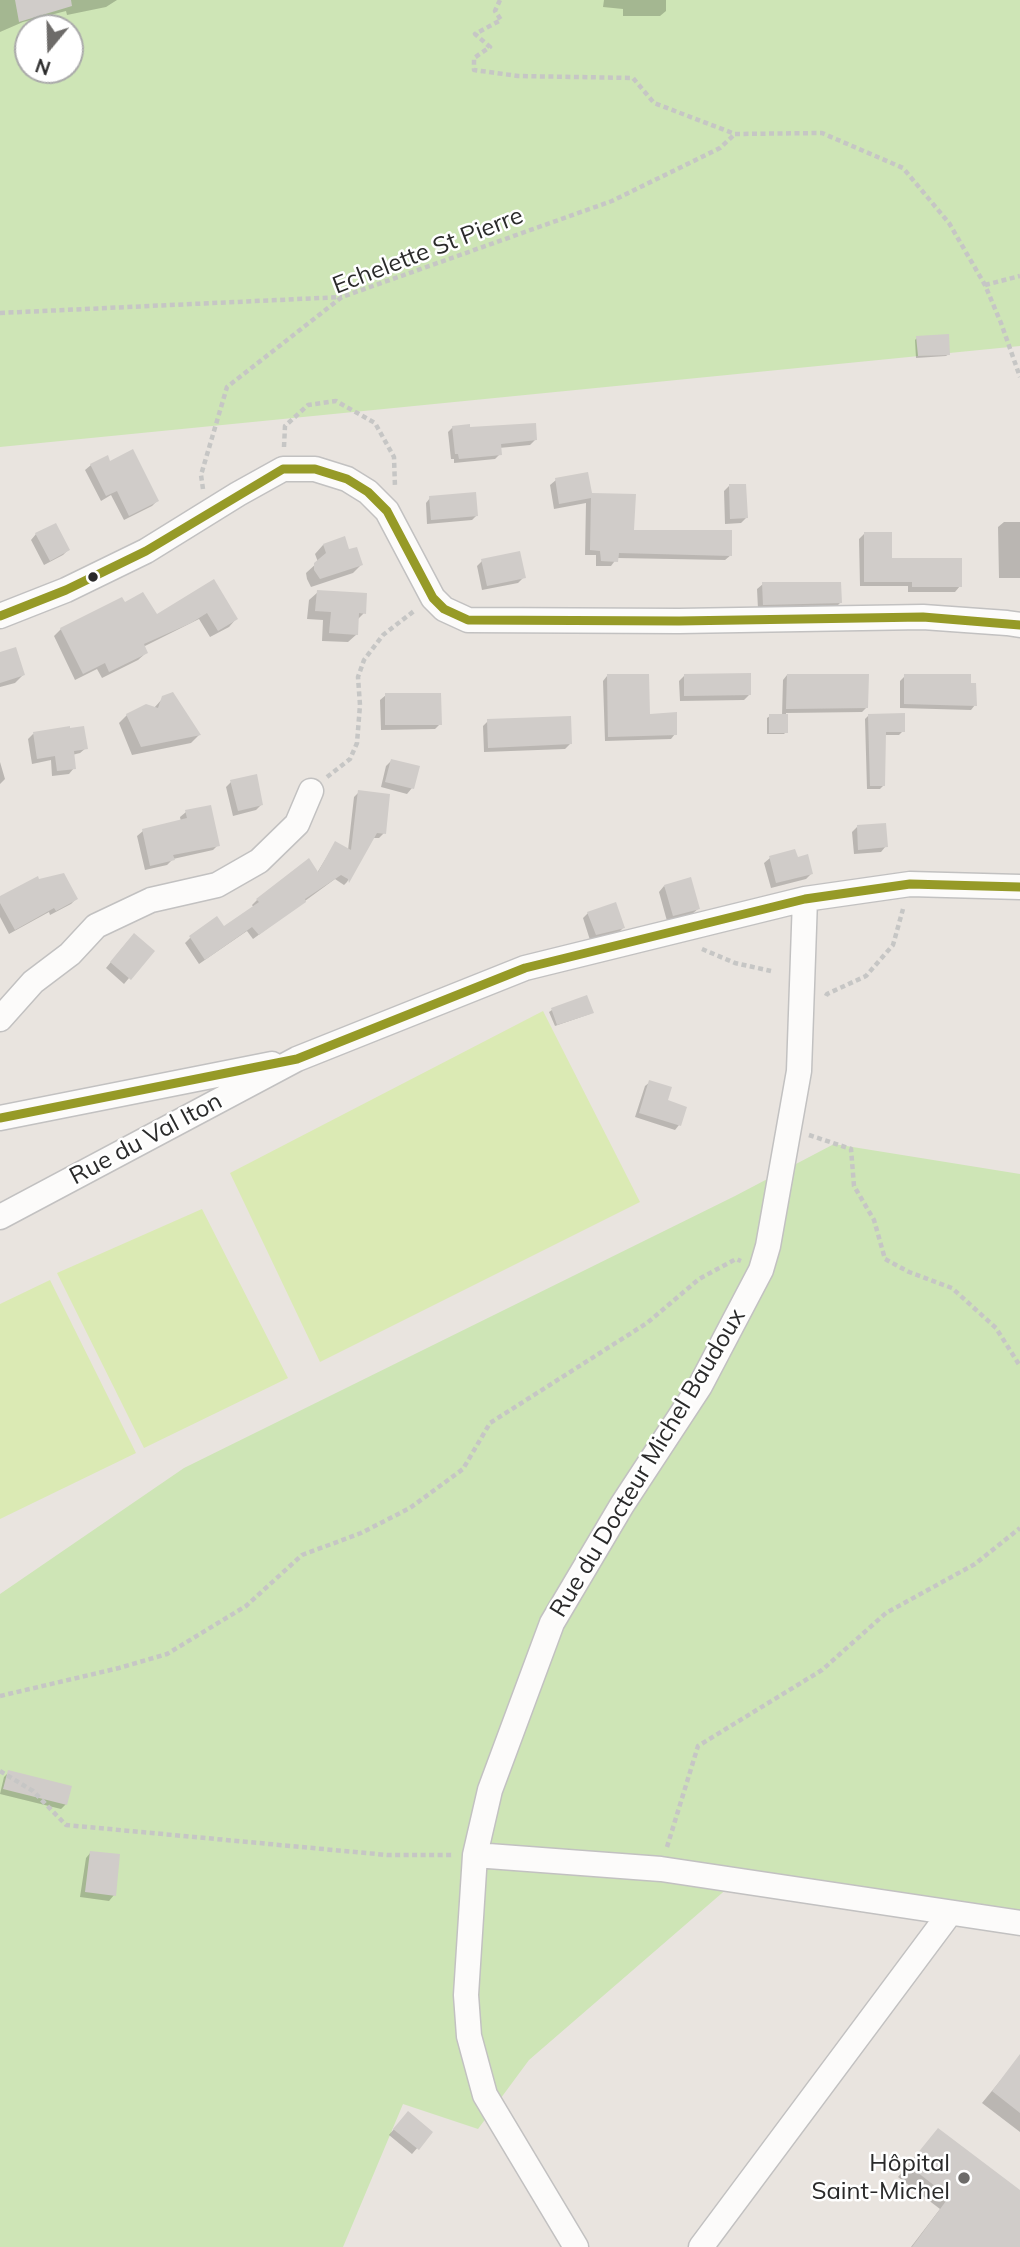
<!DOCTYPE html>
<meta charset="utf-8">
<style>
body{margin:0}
#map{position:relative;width:1020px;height:2247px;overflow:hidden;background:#e9e4df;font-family:Mulish,sans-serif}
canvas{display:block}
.north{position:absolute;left:14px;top:14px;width:70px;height:70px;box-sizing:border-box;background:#fff;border:2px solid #aaa;border-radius:50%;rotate:199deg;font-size:19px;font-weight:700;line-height:28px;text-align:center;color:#2a2a2a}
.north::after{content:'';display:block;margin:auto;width:24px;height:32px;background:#6d6b69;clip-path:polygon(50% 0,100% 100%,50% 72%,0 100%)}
</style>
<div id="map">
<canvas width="1020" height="2247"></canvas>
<div class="north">N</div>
</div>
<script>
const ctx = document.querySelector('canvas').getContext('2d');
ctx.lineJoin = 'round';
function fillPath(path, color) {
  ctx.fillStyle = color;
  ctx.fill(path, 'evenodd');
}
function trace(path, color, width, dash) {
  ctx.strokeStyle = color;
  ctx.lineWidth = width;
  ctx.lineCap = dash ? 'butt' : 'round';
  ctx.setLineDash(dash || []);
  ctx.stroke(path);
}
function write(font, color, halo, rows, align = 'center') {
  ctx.font = font + ' Mulish,sans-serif';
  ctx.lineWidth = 5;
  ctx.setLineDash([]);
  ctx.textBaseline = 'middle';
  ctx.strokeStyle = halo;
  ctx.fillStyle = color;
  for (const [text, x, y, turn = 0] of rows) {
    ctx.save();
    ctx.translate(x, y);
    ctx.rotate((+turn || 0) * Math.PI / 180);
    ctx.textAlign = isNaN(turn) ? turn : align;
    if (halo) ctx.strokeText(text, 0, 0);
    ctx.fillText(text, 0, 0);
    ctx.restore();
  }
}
const green = new Path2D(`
 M0 0H1020V346L0 447ZM28 28H70V70H28Z
 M834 1144 1020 1174V1917L729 1887 529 2060 478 2129 403 2104 343 2247H0V1594L184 1468 735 1196Z`);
const pitch = new Path2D(`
 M543 1011 640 1202 320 1362 230 1173Z
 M202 1209 288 1378 144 1448 57 1273Z
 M50 1280 136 1453 0 1519V1304Z`);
const shadow = new Path2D(`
 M0 0H117L106 7 67 15 66 11 23 22 0 32Z
 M604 0H666V11L660 16H623V9L603 7Z
 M917 338 949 354 946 356 916 358 915 340Z
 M453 427 468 429 535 440 530 445 499 448 500 454 495 459 454 463V459H451L448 432Z
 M110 463 157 501 152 506 124 520 111 495 101 501 85 470 91 465Z
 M556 480 590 495 633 532 731 555 725 560 617 558 611 566H596V555H585L586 503 554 509 550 485Z
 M729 486 746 518 741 523 725 524 724 491Z
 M430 498 477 515 472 520 427 524 426 503Z
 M1004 522H1020V578H999L998 527Z
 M36 534 68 550 63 555 44 565 31 540Z
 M864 534 890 560 960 586 955 592H908V586H860L859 539Z
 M323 545 348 551 361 565 353 573 311 587 307 579 306 573 318 562 315 554Z
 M482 561 524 577 518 583 482 590 477 566Z
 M214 581 236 619 229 627 210 637 199 619 143 647 146 653 138 660 102 678 97 669 75 680 54 636 61 629 124 604 156 616Z
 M763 584 840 603 835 608 758 609 757 589Z
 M318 592 364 613 357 620V634L348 642 322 641 323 620 307 619 309 600Z
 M0 654 23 675 15 683 0 687Z
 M685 675 749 695 744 700 680 701 679 681Z
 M787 675 867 707 862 712 786 713V732L784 734H767V718L770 716H782L783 680Z
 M607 676 648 715 675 734 671 739 605 741 603 681Z
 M905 676 975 705 971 710 900 708V681Z
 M386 695 440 724 435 729 381 730 380 700Z
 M163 698 199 735 191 743 132 755 119 723 127 715 154 708Z
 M869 715 903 731 899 735H884V785L880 789H867L865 719Z
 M488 721 570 744 565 749 484 752 483 726Z
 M33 734 86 748 80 753 72 755 74 768 69 774 52 776 51 760 32 764 28 739Z
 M391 761 412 788 407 794 381 787 386 766Z
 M0 762 5 779 0 784Z
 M231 782 261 805 256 810 233 816 226 787Z
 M359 792 384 833 379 838H372L347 882 344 885 335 879 253 939 247 931 199 964 185 943 190 938 217 919 224 928 254 908 252 905 257 900 309 861 317 873 335 843 348 850 354 797Z
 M186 812 218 845 213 850 173 859 167 865 145 870 137 836 143 831 181 822 180 817Z
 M857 827 886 846 881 852 854 854 852 832Z
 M770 858 797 859 811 874 806 879 771 888 764 863Z
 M664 886 698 909 692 914 667 921 659 892Z
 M0 898 76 899 71 904 50 915 49 912 9 934 0 917Z
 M588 913 623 928 618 933 590 940 583 918Z
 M128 941 129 978 124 984 106 968Z
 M586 997 590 1014 555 1026 549 1012 552 1010Z
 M650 1082 666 1101 679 1125 675 1130 635 1117 645 1086Z
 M9 1772 66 1804 61 1809 0 1794 4 1777Z
 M91 1852 114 1895 109 1901 80 1897 86 1858Z
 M1019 2058H1020V2132L982 2103Z
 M403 2118 431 2132 412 2154 389 2135Z
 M938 2130 1020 2193V2247H911L940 2209 898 2177Z`);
const building = new Path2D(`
 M15 0H71L72 6 19 22Z
 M949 334 950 355 918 356 916 336Z
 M536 423 537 440 501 444 502 455 459 459 458 454H455L452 426 470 424V427Z
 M133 449 159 501 129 516 117 491 106 496 90 464 108 455 110 461Z
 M588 472 592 493 636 494 634 530H732V556L619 553 618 562 601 561 600 551 590 550 591 498 559 504 555 478Z
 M729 484H746L748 518 730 519Z
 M476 492 478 516 431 520 429 496Z
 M56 523 70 550 50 561 35 533Z
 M864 532H892V558H962V587H912V582H864Z
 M345 536 349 549 357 547 363 565 320 579 314 570V563L326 553 323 544Z
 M520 551 526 578 487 586 481 559Z
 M214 579 238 619 218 631 207 613 191 623 144 644 148 653 109 672 105 663 83 674 60 628 122 597 125 602 143 592 157 614Z
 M762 582H841L842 603 763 605Z
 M317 590 367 593 366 614 359 613 358 635 329 633 331 612 315 611Z
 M16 647 25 675 0 683V652Z
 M751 673V695L684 696V674Z
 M607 674H649L650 714 677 712V735L608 737Z
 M787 674H869L868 708 786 709Z
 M904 674H971V683H976L977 706 904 704Z
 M173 692 201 735 141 747 126 714 146 704 158 708 162 696Z
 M385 693H441L442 725H385Z
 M905 713V732H886L885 786H870L868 714Z
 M769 714H788V733H769Z
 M571 716 572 744 488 748 487 719Z
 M70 726V728L84 726 88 749 74 751 76 769 57 771 55 756 37 759 33 732Z
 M391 759 420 766 414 789 385 782Z
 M257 774 263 805 238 811 230 780Z
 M358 790 390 794 386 834 377 833 349 883 348 879 341 875 305 899 306 902 259 935 252 927 205 960 189 936 217 916 224 926 259 902 256 899 309 858 318 872 335 841 351 850Z
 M211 805 220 846 173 855 175 860 150 866 142 829 187 818 185 810Z
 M886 823 888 847 858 850 857 825Z
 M795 849 798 857 808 854 813 874 776 883 769 856Z
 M64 873 78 899 56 911 54 908 15 930 0 903V896L38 876 39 879Z
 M691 877 700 909 673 916 664 885Z
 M616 902 625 928 596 935 587 912Z
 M134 933 155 951 131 980 110 962Z
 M587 995 594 1013 557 1025 551 1008Z
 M649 1080 672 1087 668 1100 687 1107 681 1126 639 1113Z
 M8 1770 72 1786 67 1805 3 1789Z
 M90 1851 120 1854 116 1896 85 1892Z
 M1020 2054V2113L992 2091Z
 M408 2111 433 2132 419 2150 393 2129Z
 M938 2128 1020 2190V2247H912L949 2197 908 2165Z`);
const path = new Path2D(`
 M500 0 495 11 501 20 475 34 490 47 474 58V70L518 76 633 78 654 103 735 134 822 133 903 168 949 223 985 285 1001 323 1020 377
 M985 285 1020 276
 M0 313 342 297
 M284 447 285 426 308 405 336 401 375 423 394 457 395 487
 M203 489 201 475 227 387 342 297 612 201 720 148 735 134
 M327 777 350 759 357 743 360 705 358 677 364 660 383 635 414 611
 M702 949 735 963 771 971
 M826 996 827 994 866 976 893 945 903 909
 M809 1135 851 1149 854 1186 874 1220 885 1259 909 1272 952 1288 996 1328 1020 1366
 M0 1696 119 1668 167 1654 246 1606 302 1555 361 1533 410 1508 463 1469 490 1423 647 1323 699 1279 736 1259 741 1261
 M0 1771 33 1791 66 1825 387 1855H453
 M667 1847 698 1746 822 1670 886 1613 975 1564 1020 1528`);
const minor = new Path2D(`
 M0 616 66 590 146 551 238 494 283 469H315L347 479 368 492 387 511 433 598 444 609 468 620 679 621 923 617 1007 623 1020 625
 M0 1019 33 982 70 954 96 926 151 900 217 885 259 861 297 824 311 791
 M0 1118 272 1064
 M0 1217 297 1059 525 968 805 899 910 884 1020 887
 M475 1855 661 1869 1020 1923
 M576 2247 485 2095 469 2036 466 1995 475 1855 490 1790 552 1623 622 1505 700 1386 761 1270 768 1246 799 1071 805 899
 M701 2247 950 1913`);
const bus1 = new Path2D(`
 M0 616 66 590 146 551 283 469H315L347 479 368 492 387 511 433 598 444 609 468 620 679 621 923 617 1020 625
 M0 1118 297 1059 525 968 805 899 910 884 1020 887`);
const markers = [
 [93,577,6,"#2a2a2a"],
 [964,2178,7,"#6d6b69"]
];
const streetNames = [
 ["Echelette St Pierre",428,251,-21],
 ["Rue du Val Iton",146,1139,-28],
 ["Rue du Docteur Michel Baudoux",648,1463,-59]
];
const poiNames = [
 ["Hôpital",950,2164],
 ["Saint-Michel",950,2192]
];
fillPath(green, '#cee5b6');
fillPath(pitch, '#dbeab4');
fillPath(shadow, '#0003');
fillPath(building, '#d0ccc9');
trace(minor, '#c2c1c1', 27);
trace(path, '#c6c6c5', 4.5, [5, 3.5]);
trace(minor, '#fcfbfa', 24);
trace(bus1, '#969a27', 9);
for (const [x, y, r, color] of markers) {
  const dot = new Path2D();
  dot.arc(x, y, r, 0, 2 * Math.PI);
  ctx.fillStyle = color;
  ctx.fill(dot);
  trace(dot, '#fff', 2.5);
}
write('24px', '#2a2a2a', '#fff', streetNames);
write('24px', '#2a2a2a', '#fff', poiNames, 'right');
</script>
